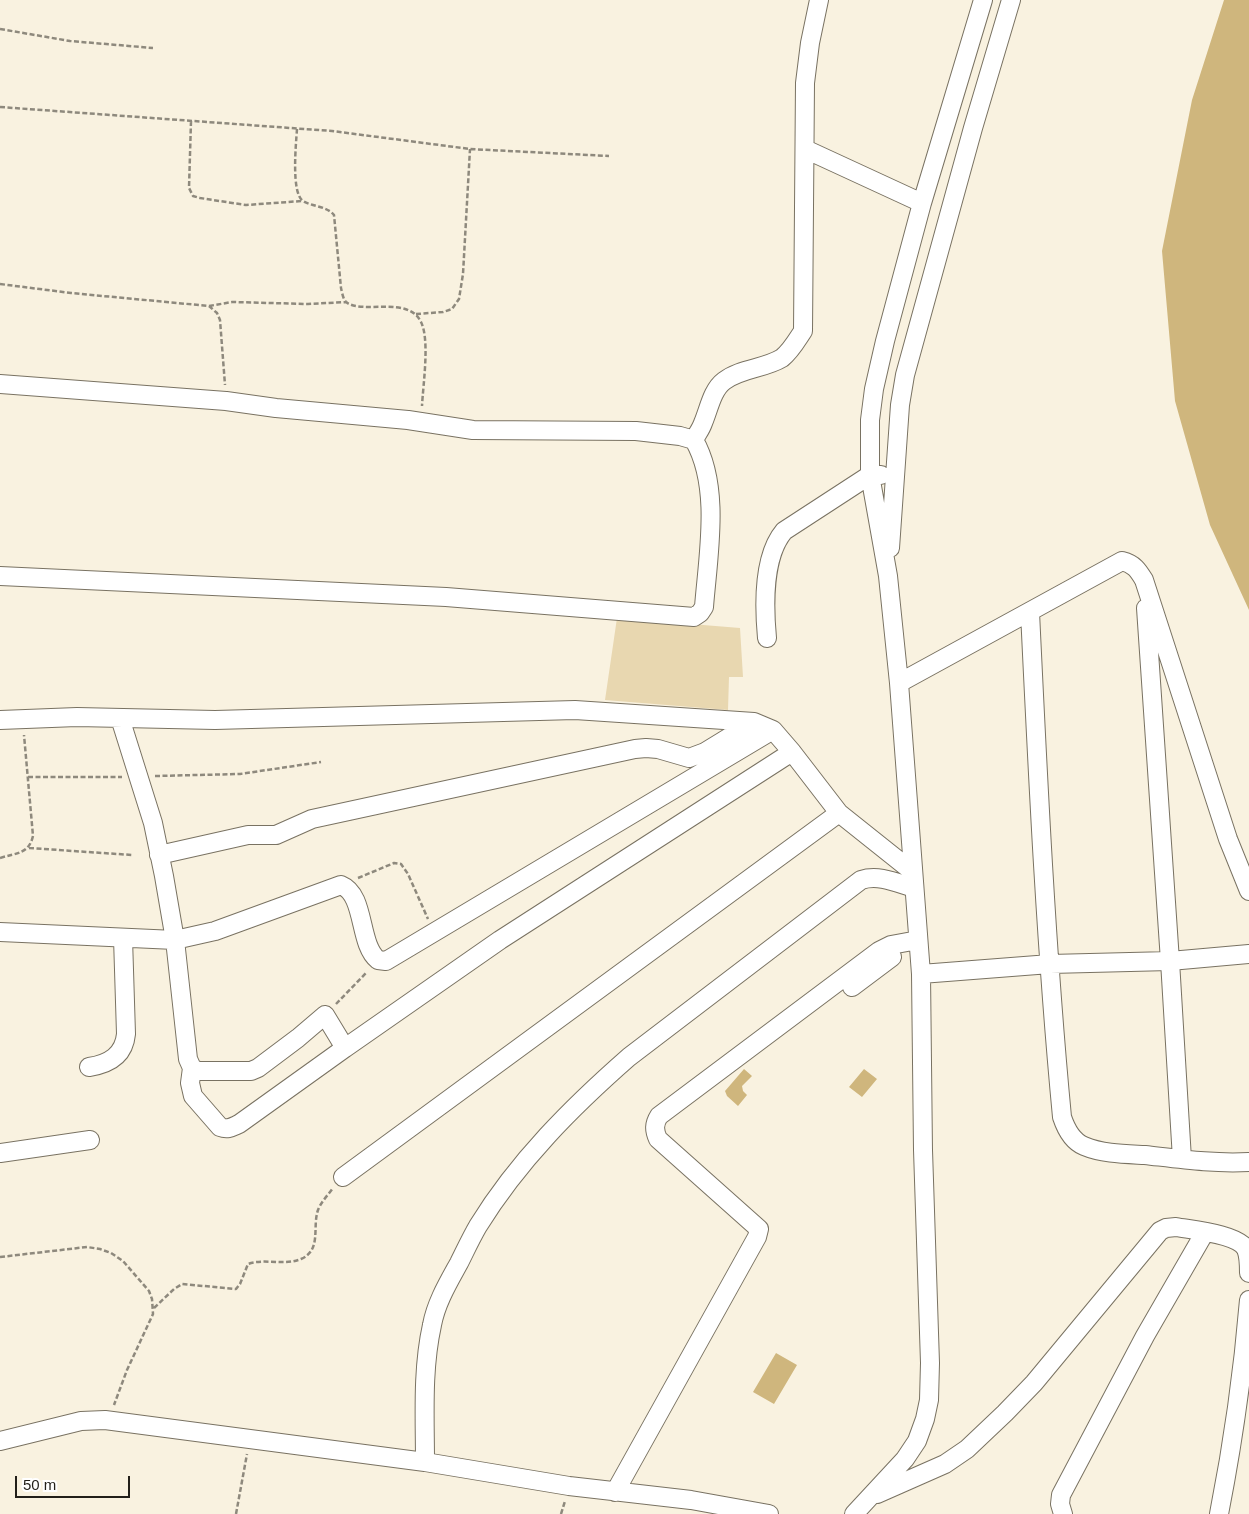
<!DOCTYPE html>
<style>
body{margin:0}
#map{position:relative;width:1249px;height:1514px;overflow:hidden;background:#f9f2e0;font-family:Helvetica,sans-serif}
canvas{display:block}
.scale{position:absolute;left:15px;top:1476px;width:115px;height:22px;box-sizing:border-box;border:2px solid #221f19;border-top:0;padding-left:6px;font-size:15px;line-height:18px;white-space:nowrap;color:#221f19;-webkit-text-stroke:4px #fff;paint-order:stroke}
</style>
<div id="map">
<canvas width="1249" height="1514"></canvas>
<div class="scale">50 m</div>
</div>
<script>
const ctx = document.querySelector('canvas').getContext('2d');
ctx.lineJoin = 'round';
function fillPath(path, color) {
  ctx.fillStyle = color;
  ctx.fill(path, 'evenodd');
}
function trace(path, color, width, dash) {
  ctx.strokeStyle = color;
  ctx.lineWidth = width;
  ctx.lineCap = dash ? 'butt' : 'round';
  ctx.setLineDash(dash || []);
  ctx.stroke(path);
}
const green = new Path2D(`
 M617 618 740 628 743 677H729L728 710 605 700Z`);
const water = new Path2D(`
 M1224 0H1249V610L1210 525 1175 401 1162 251 1192 100Z
 M744 1069 752 1076 742 1086 743 1091 747 1095 738 1106 727 1096 725 1091Z
 M864 1069 877 1079 862 1097 849 1087Z
 M776 1353 797 1365 774 1404 753 1392Z`);
const path = new Path2D(`
 M0 29 70 41 153 48
 M0 107 332 131 470 149 609 156
 M191 121 189 188 193 196 200 198 246 205 302 201
 M297 129C296 144 291 193 303 201 313 207 327 206 334 215L341 288C342 292 343 299 346 302 362 315 408 295 421 322 430 340 423 385 422 406
 M0 284 71 293 209 306 217 313 220 320 225 385
 M209 306 232 302 308 304 346 302
 M416 314 443 312 452 309 459 299 463 274 470 149
 M155 776 240 774 321 762
 M28 777H122
 M29 848 132 855
 M0 858C16 853 29 854 33 836L24 735
 M358 878 394 863 401 864 408 874 428 919
 M336 1004 367 972
 M0 1257 87 1247 100 1249 111 1253 123 1261 149 1291 152 1299 153 1314 127 1370 114 1405
 M154 1308 174 1289 182 1284 236 1289 240 1284 248 1264C264 1258 284 1266 301 1259 322 1250 312 1227 318 1210 321 1202 328 1195 333 1188
 M236 1514 247 1454
 M561 1514 565 1501`);
const minor = new Path2D(`
 M805 149 922 203
 M0 384 226 401 276 408 408 420 473 430 636 431 680 436 694 440C697 434 701 429 703 423 709 409 712 390 724 381 741 368 764 369 782 358 791 351 797 340 803 331L805 83 810 43 819 0
 M890 548 900 405 905 375 973 128 1011 0
 M0 576 446 597 694 617 700 613 704 607C708 555 721 487 694 440
 M1146 608 1170 961 1182 1159
 M1030 612C1038 780 1046 949 1062 1117 1066 1129 1072 1141 1084 1146 1103 1154 1125 1154 1145 1155 1180 1159 1214 1164 1249 1162
 M767 638C764 606 763 556 784 531L870 475H881
 M899 683 1122 561C1134 564 1138 570 1144 580L1228 839 1249 891
 M120 718 153 823 164 876 175 940 188 1059 192 1068 198 1071H251L258 1068 298 1038 325 1015 345 1048 500 940 792 752
 M0 720 77 717 215 720 575 710 754 722 773 730 792 752 839 813 913 872
 M159 855 248 835H276L312 819 635 749 646 748 658 749 689 758 705 752 754 722
 M0 932 175 940 215 931 341 885C366 895 358 944 378 960L386 961 773 730
 M921 974 1050 964 1170 961 1249 954
 M852 987 892 957
 M89 1067C109 1064 124 1055 126 1034L123 938
 M192 1068 190 1083 193 1096 220 1127C228 1130 232 1127 239 1124L345 1048
 M0 1153 90 1140
 M343 1177 839 813
 M0 1441 81 1421 105 1420 425 1462 569 1486 691 1500 769 1514
 M425 1462C425 1417 422 1370 432 1325 436 1303 448 1283 459 1263 465 1251 471 1238 478 1226 518 1161 572 1107 629 1057L861 880C879 874 897 883 914 888
 M615 1492 757 1237 759 1229 658 1139C654 1130 654 1124 659 1116L879 951 891 945 918 940
 M877 1494 945 1464 967 1449 1005 1413 1034 1383 1160 1231 1166 1228 1176 1227C1192 1230 1238 1234 1246 1249 1249 1256 1249 1266 1249 1273
 M854 1514 905 1459 917 1441 925 1419 929 1400 930 1363 923 1150 921 974 899 683 888 576 870 475V420L874 389 885 341 922 203 983 0
 M1063 1514 1060 1504 1061 1495 1145 1336 1205 1232
 M1219 1514C1233 1443 1243 1372 1249 1300`);
fillPath(green, '#e8d7b0');
fillPath(water, '#cfb67d');
trace(minor, '#797262', 20);
trace(path, '#8e897d', 2.5, [5, 2.5]);
trace(minor, '#fff', 18);
</script>
